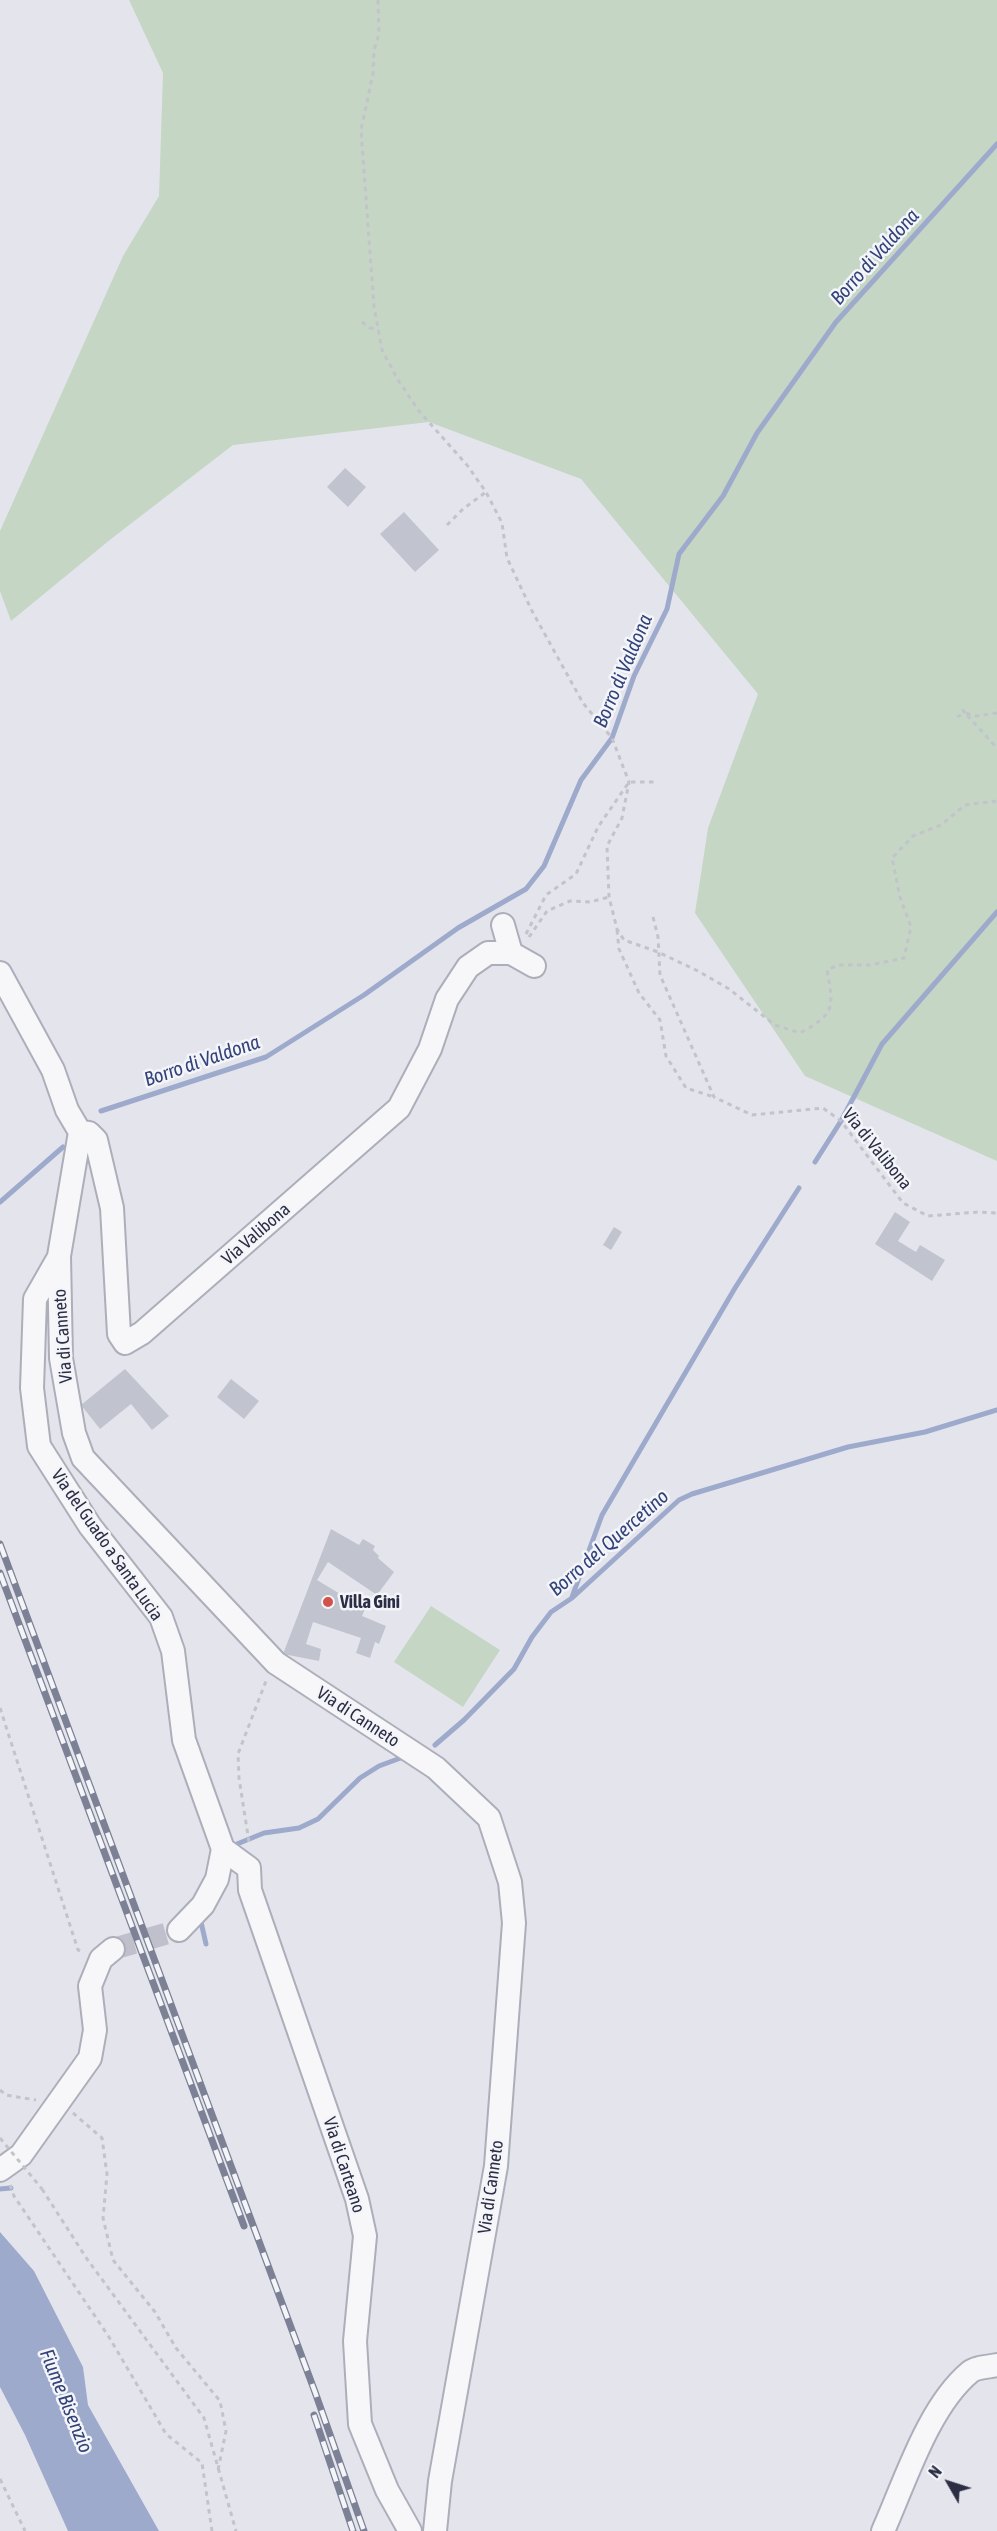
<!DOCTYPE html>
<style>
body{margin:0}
#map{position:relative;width:997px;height:2531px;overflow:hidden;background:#e4e5ec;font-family:"Asap Condensed",sans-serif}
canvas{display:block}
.north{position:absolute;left:919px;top:2453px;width:60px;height:60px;-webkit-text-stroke:4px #f4f5f9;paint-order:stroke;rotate:309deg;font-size:16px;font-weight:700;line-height:24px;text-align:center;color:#2b2e45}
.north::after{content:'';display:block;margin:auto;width:21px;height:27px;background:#2b2e45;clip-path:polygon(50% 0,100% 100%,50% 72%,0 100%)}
</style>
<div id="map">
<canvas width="997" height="2531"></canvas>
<div class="north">N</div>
</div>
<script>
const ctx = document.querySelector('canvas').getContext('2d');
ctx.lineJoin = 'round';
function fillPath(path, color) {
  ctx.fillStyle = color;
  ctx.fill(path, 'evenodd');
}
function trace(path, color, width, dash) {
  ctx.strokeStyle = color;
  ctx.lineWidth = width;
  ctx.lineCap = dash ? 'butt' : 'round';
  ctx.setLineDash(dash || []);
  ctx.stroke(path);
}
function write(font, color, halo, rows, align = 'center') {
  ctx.font = font + ' "Asap Condensed",sans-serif';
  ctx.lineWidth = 5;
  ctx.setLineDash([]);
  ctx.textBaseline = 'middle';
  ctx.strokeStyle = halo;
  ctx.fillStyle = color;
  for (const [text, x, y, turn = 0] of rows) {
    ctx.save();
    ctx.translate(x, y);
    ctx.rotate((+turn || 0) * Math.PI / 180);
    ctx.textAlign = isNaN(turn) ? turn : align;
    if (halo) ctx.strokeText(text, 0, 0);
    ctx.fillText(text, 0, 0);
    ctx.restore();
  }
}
const green = new Path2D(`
 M129 0H997V1161L805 1076 695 913 708 828 758 694 581 479 429 422 233 445 111 539 11 621 0 591V531L123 256 159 196 163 73Z
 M431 1606 500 1650 463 1707 394 1662Z`);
const water = new Path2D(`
 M0 2232 34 2271 83 2367 88 2405 159 2531H68L25 2435 0 2387Z`);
const stream = new Path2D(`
 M101 1111 266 1057 364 995 458 928 526 889 544 866 581 780 612 738 634 676 667 609 679 554 723 496 757 433 836 322 997 144
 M815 1162 841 1121 882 1044 997 912
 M0 1202 63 1147
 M572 1597 602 1515 735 1288 799 1188
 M435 1745 464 1720 514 1669 532 1637 551 1612 572 1598 679 1500 692 1494 848 1447 925 1432 997 1410
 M237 1844 264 1833 299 1828 318 1819 360 1778 379 1766 406 1756
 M204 1918 201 1922 206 1944
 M0 2189 11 2188`);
const building = new Path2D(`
 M345 468 366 487 348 507 327 487Z
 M404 512 439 550 415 572 380 534Z
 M895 1212 910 1222 898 1241 916 1252 920 1245 945 1260 932 1281 875 1244Z
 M614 1227 622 1232 611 1250 603 1245Z
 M125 1369 169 1416 152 1430 131 1404 100 1429 81 1405Z
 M231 1379 259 1401 244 1419 217 1397Z
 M331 1529 359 1545 363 1539 375 1546 373 1550 379 1556 378 1558 394 1572 377 1595 328 1562 317 1580 365 1609 362 1616 386 1626 379 1644 375 1642 370 1658 356 1653 361 1638 313 1622 306 1644 321 1649 319 1661 283 1654Z`);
const streetTunnel = new Path2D(`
 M113 1949 179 1930`);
const path = new Path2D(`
 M378 0 379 34 374 50 373 74 361 130 374 307 382 350 398 380 419 411 467 465 486 492 502 523 507 558 532 611 583 703 612 738 629 782 622 818 607 846 609 897 617 929 624 940 658 952 698 971 729 989 775 1025 800 1033C835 1014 834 1008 827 970L838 965H870L904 958 911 927 900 897 892 858 913 836 941 825 965 805 997 801
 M362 322 370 328 378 329
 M447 525 463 509 486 492
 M997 713 976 716 965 713 997 748
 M957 717 965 713 961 707
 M653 917 658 937 660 975 714 1097 752 1115 823 1108 841 1121 903 1203 928 1216 978 1212 997 1213
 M617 930 619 949 639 993 660 1020 666 1056 686 1088 714 1097
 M526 934 546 895 576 874 598 827 629 782H655
 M529 937 547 911 570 901 590 902 609 897
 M0 1708 78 1950 82 1951
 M249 1842 239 1778 238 1754 266 1681
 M0 2090 6 2095 36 2100
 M73 2113 102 2138 107 2174 103 2218 113 2260 155 2312 176 2348 220 2401 226 2431 218 2470
 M10 2185 14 2196 109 2337 166 2434 202 2463 212 2531
 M42 2189 87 2259 204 2418 236 2531
 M0 2479 25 2531`);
const street = new Path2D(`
 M503 925 511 953 534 966
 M0 973 53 1070 67 1110 80 1132 59 1256 61 1358 74 1433 83 1458 276 1663 436 1768 489 1818 510 1882 514 1923 496 2166 440 2481 435 2531
 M80 1132 89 1133 96 1140 112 1208 119 1334 125 1343 142 1333 399 1108 430 1049 447 999 468 967 488 953H511
 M59 1257 35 1299 32 1388 39 1446 90 1526 161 1617 173 1651 184 1740 223 1849 217 1879 203 1905 179 1930
 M223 1849 249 1868 250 1890 357 2199 365 2236 355 2341 360 2424 387 2490 410 2531
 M0 2170 21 2155 90 2058 95 2030 90 1986 101 1959 113 1949
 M883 2531C905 2482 928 2407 970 2372 976 2367 989 2367 997 2365`);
const rail = new Path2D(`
 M0 1544 315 2392 364 2531
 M0 1573 244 2226
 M314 2415 353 2531`);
const pathBridge = new Path2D(`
 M0 2138 42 2189`);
const markers = [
 [328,1602,6,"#d25148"]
];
const streetNames = [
 ["Via di Valibona",877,1149,51],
 ["Via Valibona",256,1234,-41],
 ["Via di Canneto",63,1336,-94],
 ["Via del Guado a Santa Lucia",107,1545,55],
 ["Via di Canneto",358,1717,33],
 ["Via di Carteano",344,2165,72],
 ["Via di Canneto",491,2187,-82]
];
const poiNames = [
 ["Villa Gini",340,1602]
];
const waterNames = [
 ["Borro di Valdona",875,257,-48],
 ["Borro di Valdona",623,671,-67],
 ["Borro di Valdona",202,1061,-19],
 ["Borro del Quercetino",609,1543,-41],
 ["Fiume Bisenzio",66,2401,68]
];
fillPath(green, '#c5d6c5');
fillPath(water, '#9eaacc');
trace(stream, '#9eaacc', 5);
fillPath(building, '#c1c3cf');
trace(streetTunnel, '#bfc0cb', 22, [22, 11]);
trace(street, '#acaeba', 26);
trace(path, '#c2c3cb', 3, [4.5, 4.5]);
trace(street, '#f7f7fa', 22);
trace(rail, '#7d8196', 7);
trace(rail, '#f4f5f9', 4.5, [14]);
trace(pathBridge, '#c2c3cb', 3, [4.5, 4.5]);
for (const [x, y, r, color] of markers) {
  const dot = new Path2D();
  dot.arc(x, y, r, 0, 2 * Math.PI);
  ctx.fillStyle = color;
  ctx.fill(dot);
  trace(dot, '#f4f5f9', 2);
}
write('18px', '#2b2e45', '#f4f5f9', streetNames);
write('bold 18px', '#2b2e45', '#f4f5f9', poiNames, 'left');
write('italic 20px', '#33437a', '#f4f5f9', waterNames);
</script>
